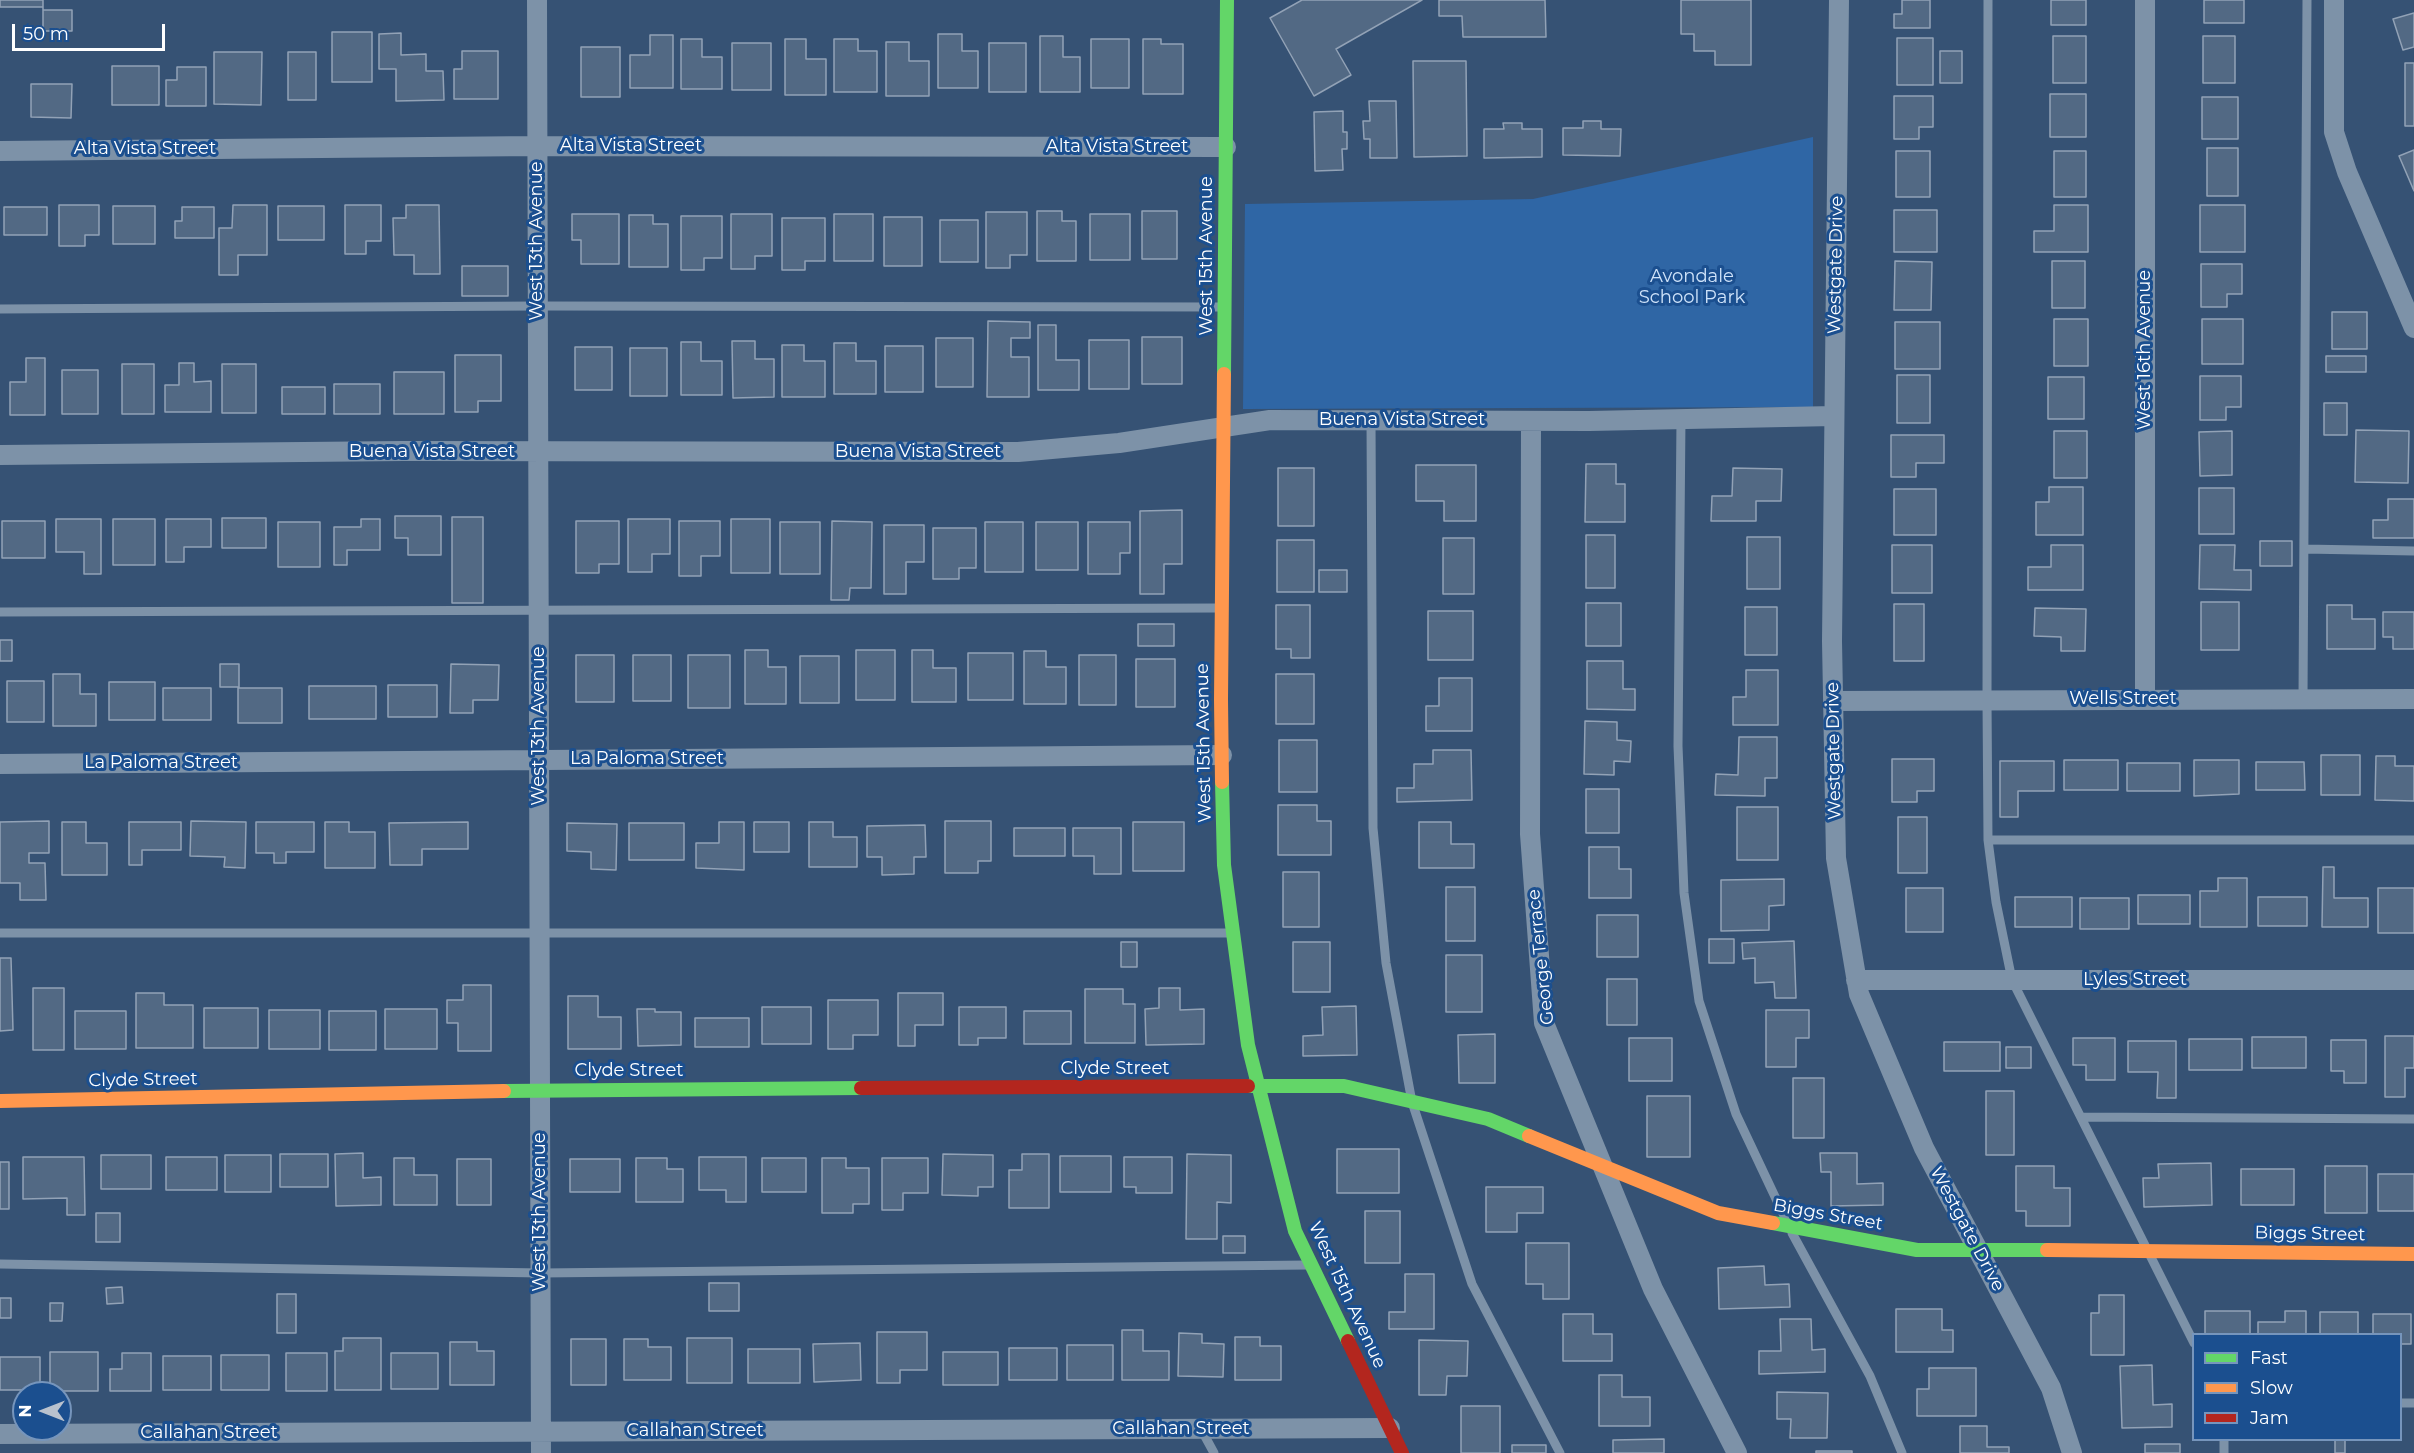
<!DOCTYPE html>
<style>
body{margin:0}
#map{position:relative;width:2414px;height:1453px;overflow:hidden;background:#365274;font-family:Montserrat,sans-serif}
canvas{display:block}
.legend{position:absolute;left:2192px;top:1333px;width:210px;height:108px;box-sizing:border-box;background:#1b4f8f;border:2px solid #7695bc;margin:0;padding:8px 10px;list-style:none;font-size:18px;color:#fff}
.legend li{display:flex;align-items:center;gap:12px;height:30px}
.legend b{width:30px;border:2px solid #7695bc}
.north{position:absolute;left:12px;top:1381px;width:60px;height:60px;box-sizing:border-box;background:#1b4f8f;border:2px solid #7695bc;border-radius:50%;rotate:270deg;font-size:16px;font-weight:700;line-height:24px;text-align:center;color:#fff}
.north::after{content:'';display:block;margin:auto;width:21px;height:27px;background:#b9c2ce;clip-path:polygon(50% 0,100% 100%,50% 72%,0 100%)}
.scale{position:absolute;left:12px;top:24px;width:153px;height:27px;box-sizing:border-box;border:3px solid #fff;border-top:0;padding-left:8px;font-size:18px;line-height:21px;white-space:nowrap;color:#fff;-webkit-text-stroke:4px #1b4f8f;paint-order:stroke}
</style>
<div id="map">
<canvas width="2414" height="1453"></canvas>
<ul class="legend">
<li><b style="height:8px;background:#63d668"></b>Fast</li>
<li><b style="height:8px;background:#ff974d"></b>Slow</li>
<li><b style="height:8px;background:#b3261e"></b>Jam</li>
</ul>
<div class="north">N</div>
<div class="scale">50 m</div>
</div>
<script>
const ctx = document.querySelector('canvas').getContext('2d');
ctx.lineJoin = 'round';
function fillPath(path, color) {
  ctx.fillStyle = color;
  ctx.fill(path, 'evenodd');
}
function trace(path, color, width, dash) {
  ctx.strokeStyle = color;
  ctx.lineWidth = width;
  ctx.lineCap = dash ? 'butt' : 'round';
  ctx.setLineDash(dash || []);
  ctx.stroke(path);
}
function write(font, color, halo, rows, align = 'center') {
  ctx.font = font + ' Montserrat,sans-serif';
  ctx.lineWidth = 6;
  ctx.setLineDash([]);
  ctx.textBaseline = 'middle';
  ctx.strokeStyle = halo;
  ctx.fillStyle = color;
  for (const [text, x, y, turn = 0] of rows) {
    ctx.save();
    ctx.translate(x, y);
    ctx.rotate((+turn || 0) * Math.PI / 180);
    ctx.textAlign = isNaN(turn) ? turn : align;
    if (halo) ctx.strokeText(text, 0, 0);
    ctx.fillText(text, 0, 0);
    ctx.restore();
  }
}
const green = new Path2D(`
 M1813 137V407L1243 409 1245 204 1533 199Z`);
const building = new Path2D(`
 M0 0H43V10H72V31H43V7H0Z
 M1302 0H1422L1336 49 1351 75 1314 96 1270 18Z
 M1439 0H1545L1546 37H1463L1462 16H1439Z
 M1681 0H1751V65H1715V51H1694V34H1681Z
 M1902 0H1930V28H1894V14H1902Z
 M2051 0H2086V25H2051Z
 M2204 0H2244V23H2204Z
 M2414 13V47L2403 50 2393 19Z
 M332 32H372V82H332Z
 M401 33V55L426 54V71H443L444 100 396 101V69H379V34Z
 M938 34H962V51H978V88H938Z
 M650 35H673V88H630V55H650Z
 M1040 36H1063V57H1080V92H1040Z
 M2053 36H2086V83H2053Z
 M2203 36H2235V83H2203Z
 M1897 38H1933V85H1897Z
 M681 39H702V57H722V89H681Z
 M785 39H806V59H826V95H785Z
 M834 39H858V51H877V92H834Z
 M1091 39H1129V88H1091Z
 M1143 39H1161V44H1183V94H1143Z
 M886 42H909V61H929V96H886Z
 M732 43H771V90H732Z
 M989 43H1026V92H989Z
 M581 47H620V97H581Z
 M462 51H498V99H454V69H462Z
 M1940 51H1962V83H1940Z
 M214 52H262L261 105 214 104Z
 M288 52H316V100H288Z
 M1413 61H1466L1467 156 1414 157Z
 M2405 63H2414V126H2405Z
 M112 66H159V105H112Z
 M177 67H206V106H166V80H177Z
 M31 84H72L71 118 31 117Z
 M2050 94H2086V137H2050Z
 M1894 96H1933V127H1919V139H1894Z
 M2202 97H2238V139H2202Z
 M1369 101H1396L1397 158H1370V139H1364L1363 121H1370Z
 M1343 111V132H1347V149H1342L1343 170 1315 171 1314 112Z
 M1583 121H1601V129H1621L1620 156 1563 155V128H1583Z
 M1503 123H1522V129H1542V157L1484 158V129H1504Z
 M2207 148H2238V196H2207Z
 M2414 150V191L2399 156Z
 M1896 151H1930V197H1896Z
 M2054 151H2086V197H2054Z
 M59 205H99V235H85V246H59Z
 M233 205H267V255H238V275H219V228H232Z
 M345 205H381V241H366V254H345Z
 M406 205H439L440 274H414V255H394L393 218H406Z
 M2054 205H2088V252H2034V231H2054Z
 M2200 205H2245V252H2200Z
 M113 206H155V244H113Z
 M278 206H324V240H278Z
 M4 207H47V235H4Z
 M182 207H214V238H175V221H182Z
 M1894 210H1937V252H1894Z
 M1037 211H1062V221H1076V261H1037Z
 M1142 211H1177V259H1142Z
 M986 212H1027V255H1010V268H986Z
 M572 214H619V264H581V240H572Z
 M731 214H772V256H755V269H731Z
 M834 214H873V261H834Z
 M1090 214H1130V260H1090Z
 M629 215H653V224H668V267H629Z
 M681 216H722V258H704V270H681Z
 M884 217H922V266H884Z
 M782 218H825V261H805V270H782Z
 M940 220H978V262H940Z
 M1895 261 1932 262 1931 310H1894Z
 M2052 261H2085V308H2052Z
 M2201 264H2242V294H2227V307H2201Z
 M462 266H508V296H462Z
 M2332 312H2367V349H2332Z
 M2054 319H2088V366H2054Z
 M2202 319H2243V364H2202Z
 M988 321 1030 322V338H1011V357H1029V397H987Z
 M1895 322H1940V369H1895Z
 M1038 325H1056V360H1079V390H1038Z
 M1142 337H1182V384H1142Z
 M936 338H973V387H936Z
 M1089 340H1129V389H1089Z
 M732 341H755V359H774V397L733 398Z
 M681 342H701V361H722V395H681Z
 M834 343H856V361H876V394H834Z
 M782 345H804V361H825V397H782Z
 M885 346H923V392H885Z
 M575 347H612V390H575Z
 M630 348H667V396H630Z
 M455 355H501V401H478V412H455Z
 M2326 356H2366V372H2326Z
 M26 358H45V415H10V382H26Z
 M179 363H194V382L211 381V412H165V385H179Z
 M122 364H154V414H122Z
 M222 364H256V413H222Z
 M62 370H98V414H62Z
 M394 372H444V414H394Z
 M1897 375H1930V423H1897Z
 M2200 376H2241V407H2226V420H2200Z
 M2048 377H2084V419H2048Z
 M334 384H380V414H334Z
 M282 387H325V414H282Z
 M2324 403H2347V435H2324Z
 M2356 430 2409 431 2408 483 2355 482Z
 M2054 431H2087V478H2054Z
 M2232 431V475L2200 476 2199 432Z
 M1891 435H1944V463H1916V477H1891Z
 M1586 464H1616V484H1625V522H1585Z
 M1416 465H1476V521H1444V501H1416Z
 M1278 468H1314V526H1278Z
 M1733 468 1782 469 1781 501H1756V521H1711L1712 496H1732Z
 M2049 487H2083V535H2036V502H2049Z
 M2199 488H2234V534H2199Z
 M1894 489H1936V535H1894Z
 M2388 499H2414V538H2373V520H2388Z
 M1182 510V564H1164V594H1140V511Z
 M395 516H441V555H408V538H395Z
 M452 517H483V603H452Z
 M222 518H266V548H222Z
 M56 519H101V574H84V552H56Z
 M113 519H155V565H113Z
 M166 519H211V547H184V562H166Z
 M361 519H380V550H347V565H334V527H361Z
 M628 519H670V554H652V572H628Z
 M731 519H770V573H731Z
 M2 521H45V558H2Z
 M576 521H619V564H599V573H576Z
 M679 521H720V556H701V576H679Z
 M832 521 872 522 871 588H850L849 600H831Z
 M278 522H320V567H278Z
 M780 522H820V574H780Z
 M985 522H1023V572H985Z
 M1036 522H1078V570H1036Z
 M1088 522H1130V553H1120V574H1088Z
 M884 525H924V562H906V594H884Z
 M933 528H976V568H959V579H933Z
 M1586 535H1615V588H1586Z
 M1747 537H1780V589H1747Z
 M1443 538H1474V594H1443Z
 M1277 540H1314V592H1277Z
 M2260 541H2292V566H2260Z
 M1892 545H1932V593H1892Z
 M2051 545H2083V590H2028V567H2051Z
 M2200 545H2235L2234 570H2251V590L2199 589Z
 M1319 570H1347V592H1319Z
 M2201 602H2239V650H2201Z
 M1586 603H1621V646H1586Z
 M1894 604H1924V661H1894Z
 M1276 605H1310V658H1291V649H1276Z
 M2327 605H2352V619H2375V649H2327Z
 M1745 607H1777V655H1745Z
 M2035 608 2086 609 2085 651H2061V637L2034 636Z
 M1428 611H1473V660H1428Z
 M2383 612H2414V649H2393V637H2383Z
 M1138 624H1174V646H1138Z
 M0 640H12V661H0Z
 M745 650H768V667H786V704H745Z
 M856 650H895V700H856Z
 M912 650H933V668H956V702H912Z
 M1024 651H1046V667H1066V704H1024Z
 M968 653H1013V700H968Z
 M576 655H614V702H576Z
 M633 655H671V701H633Z
 M688 655H730V708H688Z
 M1079 655H1116V705H1079Z
 M800 656H839V703H800Z
 M1136 659H1175V707H1136Z
 M1587 661H1623V689H1635V710L1587 709Z
 M220 664H239V687H220Z
 M451 664 499 665 498 700H473V713H450Z
 M1746 670H1778V725H1733V697H1746Z
 M53 674H80V694H96V726H53Z
 M1276 674H1314V724H1276Z
 M1439 678H1472V731H1426V706H1439Z
 M7 681H44V722H7Z
 M109 682H155V720H109Z
 M388 685H437V717H388Z
 M309 686H376V719H309Z
 M163 688H211V720H163Z
 M238 688H282V723H238Z
 M1585 721 1617 722V740L1631 741 1630 762 1614 761V775L1584 774Z
 M1739 737H1777V778H1765V796L1715 795 1716 774 1738 775Z
 M1279 740H1317V792H1279Z
 M1433 750H1471L1472 800 1397 802V788H1414V764H1433Z
 M2321 755H2360V795H2321Z
 M2376 756H2395V766H2414V801L2375 800Z
 M1892 759H1934V791H1917V802H1892Z
 M2064 760H2118V790H2064Z
 M2194 760H2239V794L2194 796Z
 M2000 761H2054V791H2018V817H2000Z
 M2256 762H2304L2305 790H2256Z
 M2127 763H2180V791H2127Z
 M1586 789H1619V833H1586Z
 M1278 805H1317V821H1331V855H1278Z
 M1737 807H1778V860H1737Z
 M1898 817H1927V873H1898Z
 M49 821V853H29V863H45L46 900H20V883H0V822Z
 M191 821 246 822 245 868 224 867 225 857 190 856Z
 M945 821H991V861H978V873H945Z
 M62 822H86V843H107V875H62Z
 M129 822H181V850H142V865H129Z
 M256 822H314V852H286V863H274V853H256Z
 M325 822H349V832H375V868H325Z
 M468 822V849H422V865H390L389 823Z
 M719 822H744V870L696 868V843H719Z
 M754 822H789V852H754Z
 M809 822H833V837H857V867H809Z
 M1133 822H1184V871H1133Z
 M1419 822H1451V844H1474V868H1419Z
 M567 823 617 824 616 870 591 869V852L567 851Z
 M629 823H684V860H629Z
 M925 825 926 857H914V874L882 875V857H867V826Z
 M1014 828H1065V856H1014Z
 M1073 828H1121V874H1094V856H1073Z
 M1589 847H1619V869H1631V898H1589Z
 M2323 867H2334V898H2368V927H2322Z
 M1283 872H1319V927H1283Z
 M2218 878H2247V927H2200V891H2218Z
 M1784 879V905L1769 906V930L1721 931V880Z
 M1446 887H1475V941H1446Z
 M1906 888H1943V932H1906Z
 M2378 888H2414V933H2378Z
 M2138 895H2190V924H2138Z
 M2015 897H2072V927H2015Z
 M2258 897H2307V926H2258Z
 M2080 898H2129V929H2080Z
 M1597 915H1638V957H1597Z
 M1709 939H1734V963H1709Z
 M1794 941 1796 998H1775L1774 982 1755 983V958L1743 959 1742 943Z
 M1121 942H1137V967H1121Z
 M1293 942H1330V992H1293Z
 M1446 955H1482V1012H1446Z
 M0 958H11L13 1030 0 1031Z
 M1607 979H1637V1025H1607Z
 M463 985H491V1051H458V1023H447V1000H463Z
 M33 988H64V1050H33Z
 M1159 988H1180V1010L1204 1009V1044L1146 1045 1145 1009 1159 1008Z
 M1085 989H1123V1004H1135V1043H1085Z
 M136 993H164V1005H193V1048H136Z
 M898 993H943V1025H915V1046H898Z
 M568 996H598V1017H621V1049H568Z
 M828 1000H878V1035H853V1049H828Z
 M1356 1006 1357 1055 1303 1056V1036L1323 1035 1322 1007Z
 M762 1007H811V1044H762Z
 M959 1007H1006V1038H978V1045H959Z
 M204 1008H258V1048H204Z
 M385 1009H437V1049H385Z
 M637 1009H655V1012H681V1045L638 1046Z
 M269 1010H320V1049H269Z
 M1766 1010H1809V1038H1796V1067H1766Z
 M75 1011H126V1049H75Z
 M329 1011H376V1050H329Z
 M1024 1011H1071V1044H1024Z
 M695 1018H749V1047H695Z
 M1495 1034V1083H1459L1458 1035Z
 M2385 1036H2414V1068H2405V1097H2385Z
 M2252 1037H2306V1068H2252Z
 M1629 1038H1672V1081H1629Z
 M2073 1038H2115V1080H2086V1065H2073Z
 M2189 1039H2242V1070H2189Z
 M2331 1040H2366V1083H2344V1071H2331Z
 M2128 1041H2176V1098H2157L2158 1072H2128Z
 M1944 1042H2000V1071H1944Z
 M2006 1047H2031V1068H2006Z
 M1793 1078H1824V1138H1793Z
 M1986 1091H2014V1155H1986Z
 M1647 1096H1690V1157H1647Z
 M1337 1149H1399V1193H1337Z
 M363 1153V1178L381 1177V1205L336 1206 335 1154Z
 M1820 1153H1857V1184L1883 1183V1205L1831 1206V1172H1821Z
 M280 1154H328V1187H280Z
 M943 1154 993 1155V1187H978V1196L942 1195Z
 M1022 1154H1049V1208H1009V1170H1022Z
 M1187 1154 1231 1155V1203L1217 1202V1239H1186Z
 M101 1155H151V1189H101Z
 M225 1155H271V1192H225Z
 M1060 1156H1111V1192H1060Z
 M23 1157H84L85 1215H67V1198L23 1199Z
 M166 1157H217V1190H166Z
 M699 1157H746V1202H726V1190H699Z
 M1124 1157H1172V1193H1136V1187H1124Z
 M394 1158H414V1175H437V1205H394Z
 M636 1158H667V1169H683V1202H636Z
 M762 1158H806V1192H762Z
 M822 1158H846V1168H869V1204H853V1213H822Z
 M882 1158H928V1193H903V1210H882Z
 M457 1159H491V1205H457Z
 M570 1159H620V1192H570Z
 M0 1162H9V1209H0Z
 M2211 1163 2212 1205 2144 1207 2143 1178H2159L2158 1164Z
 M2016 1166H2054V1188H2070V1226H2026V1211H2016Z
 M2325 1166H2367V1213H2325Z
 M2241 1169H2294V1205H2241Z
 M2378 1174H2414V1211H2378Z
 M1486 1187H1543V1213H1517V1232H1486Z
 M1365 1211H1400V1263H1365Z
 M96 1213H120V1242H96Z
 M1223 1236H1245V1253H1223Z
 M1526 1243H1569V1299H1543V1284H1526Z
 M1764 1266 1765 1285 1789 1284 1790 1307 1719 1309 1718 1268Z
 M1405 1274H1434V1329H1389V1312H1405Z
 M709 1283H739V1311H709Z
 M122 1287 123 1303 107 1304 106 1288Z
 M277 1294H296V1333H277Z
 M2099 1295H2124V1355H2091V1313H2099Z
 M0 1298H11V1318H0Z
 M50 1303H63L62 1321H50Z
 M1896 1309H1942V1330H1953V1352H1896Z
 M2205 1311H2250V1334H2205Z
 M2285 1311H2306V1334H2258V1322H2285Z
 M2320 1312H2358V1334H2320Z
 M1563 1314H1593V1334H1612V1361H1563Z
 M2373 1314H2411V1344H2400V1334H2373Z
 M1780 1319H1811L1812 1350 1825 1349V1372L1759 1374V1351H1781Z
 M1122 1330H1143V1351H1169V1380H1122Z
 M877 1332H927V1370H900V1383H877Z
 M1179 1333 1202 1334V1343L1224 1344 1223 1377 1178 1376Z
 M1235 1337H1260V1346H1281V1380H1235Z
 M343 1338H381V1390H335V1351H343Z
 M687 1338H732V1383H687Z
 M571 1339H606V1385H571Z
 M624 1339H648V1347H671V1380H624Z
 M1419 1340 1468 1341 1467 1376H1447L1446 1395H1419Z
 M450 1342H477V1351H494V1385H450Z
 M860 1343 861 1380 814 1382 813 1344Z
 M1067 1345H1113V1380H1067Z
 M1009 1348H1057V1380H1009Z
 M748 1349H800V1383H748Z
 M50 1352H98V1391H50Z
 M943 1352H998V1385H943Z
 M122 1353H151V1391H110V1369H122Z
 M286 1353H327V1391H286Z
 M391 1353H438V1389H391Z
 M221 1355H269V1390H221Z
 M163 1356H211V1390H163Z
 M0 1357H40V1390H0Z
 M2152 1365 2153 1405 2172 1404V1427L2122 1428 2120 1366Z
 M1929 1368H1976V1416H1917V1389H1929Z
 M1599 1375H1622V1397H1650V1426H1599Z
 M1777 1392 1828 1393 1827 1438H1790L1791 1419H1777Z
 M1461 1406H1500V1453H1461Z
 M1960 1426H1987V1447H2009V1453H1960Z
 M1664 1439V1453H1613V1440Z
 M2335 1440H2345V1453H2335Z
 M2145 1444H2180V1453H2145Z
 M1512 1445H1546V1453H1512Z
 M1816 1451H1852V1453H1816Z`);
const lane = new Path2D(`
 M1988 0 1987 700 1988 840 1996 902 2012 980 2194 1343
 M0 309 538 306 1222 307
 M1681 419 1678 746 1684 893 1699 1001 1736 1114 1786 1220
 M1371 420 1373 828 1386 963 1412 1102 1472 1284 1560 1453
 M2304 549 2414 551
 M0 612 1219 608
 M2303 698 2307 0
 M1988 840H2414
 M0 933H1230
 M2081 1117 2414 1119
 M1792 1233 1870 1376 1902 1453
 M0 1264 541 1273 1309 1265
 M2400 1403H2414
 M1201 1429 1214 1453
 M2224 1453V1440`);
const street = new Path2D(`
 M537 0 541 1453
 M1839 0 1832 641 1836 858 1859 994 1924 1148 2051 1388 2072 1453
 M2334 0V132L2347 172 2414 328
 M0 151 537 146 1226 147
 M1531 421 1530 834 1544 1023 1653 1289 1737 1453
 M0 455 404 451 1018 452 1119 443 1270 420 1589 421 1834 416
 M2145 699V0
 M1833 701 2414 699
 M0 764 1222 755
 M1856 980H2414
 M0 1434 1390 1428`);
const fast = new Path2D(`
 M1224 374 1227 0
 M1222 782 1224 865 1248 1045 1295 1231 1348 1341
 M1248 1086H1344L1488 1119 1529 1136
 M504 1091 861 1088
 M1773 1223 1917 1250H2047`);
const slow = new Path2D(`
 M1222 782 1221 699 1224 374
 M0 1101 504 1091
 M1529 1136 1718 1213 1773 1223
 M2047 1250 2414 1254`);
const jam = new Path2D(`
 M861 1088 1248 1086
 M1348 1341 1402 1453`);
const streetNames = [
 ["Alta Vista Street",631,146],
 ["Alta Vista Street",1117,147],
 ["Alta Vista Street",145,149],
 ["West 13th Avenue",537,241,-90],
 ["West 15th Avenue",1207,256,-90],
 ["Westgate Drive",1836,265,-89],
 ["West 16th Avenue",2145,350,-90],
 ["Buena Vista Street",1402,420],
 ["Buena Vista Street",432,452],
 ["Buena Vista Street",918,452],
 ["Wells Street",2123,699],
 ["West 13th Avenue",539,726,-90],
 ["West 15th Avenue",1204,743,-91],
 ["Westgate Drive",1834,751,-91],
 ["La Paloma Street",647,759],
 ["La Paloma Street",161,763],
 ["George Terrace",1541,957,-96],
 ["Lyles Street",2135,980],
 ["Clyde Street",1115,1069],
 ["Clyde Street",629,1071],
 ["Clyde Street",143,1080,-1],
 ["West 13th Avenue",540,1212,-90],
 ["Biggs Street",1828,1215,10],
 ["Westgate Drive",1967,1229,62],
 ["Biggs Street",2310,1234,1],
 ["West 15th Avenue",1347,1295,65],
 ["Callahan Street",1181,1429],
 ["Callahan Street",695,1431],
 ["Callahan Street",209,1433]
];
const parkNames = [
 ["Avondale",1692,277],
 ["School Park",1692,298]
];
fillPath(green, '#2f66a5');
fillPath(building, '#526984');
trace(building, '#92a2b6', 1.5);
trace(lane, '#7d92a8', 9);
trace(street, '#7d92a8', 20);
trace(fast, '#63d668', 14);
trace(slow, '#ff974d', 14);
trace(jam, '#b3261e', 14);
write('18px', '#fff', '#1b4f8f', streetNames);
write('18px', '#cfe3fa', '#1b4f8f', parkNames);
</script>
